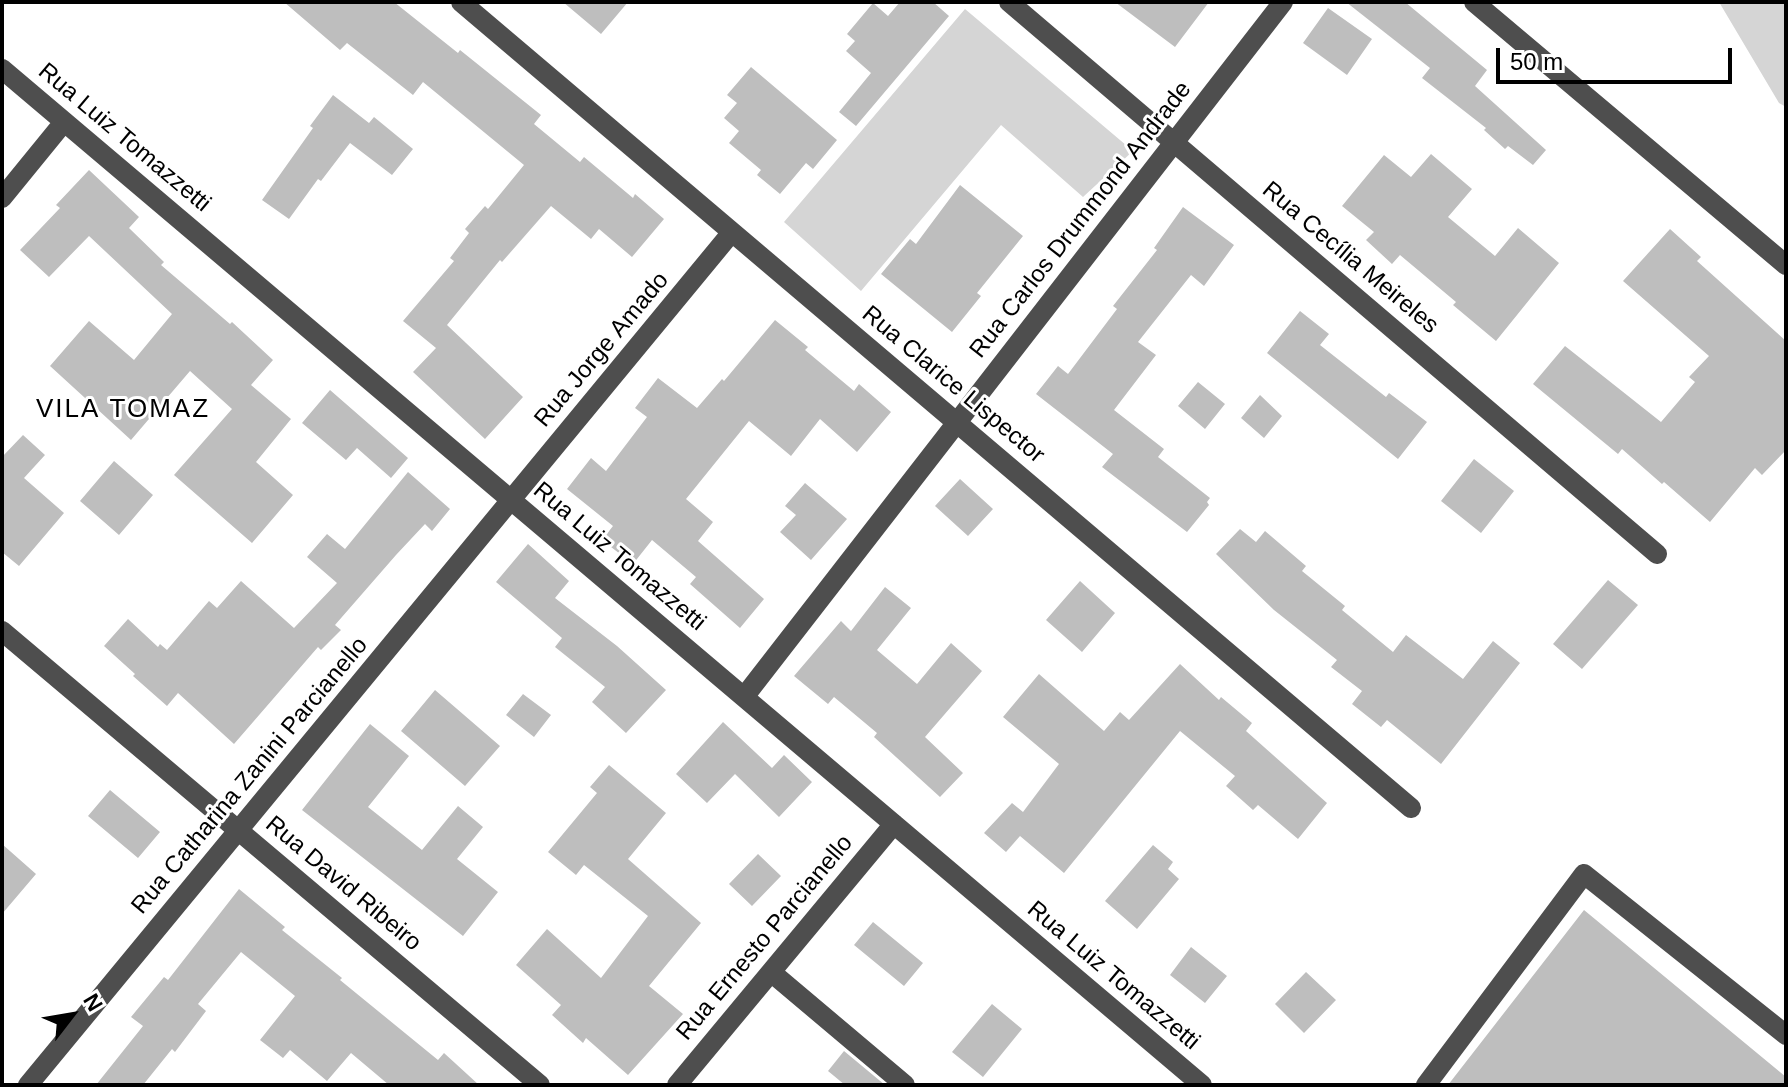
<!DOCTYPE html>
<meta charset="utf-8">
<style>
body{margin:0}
#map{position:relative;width:1788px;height:1087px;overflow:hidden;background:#fff;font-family:Arial,sans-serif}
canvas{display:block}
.frame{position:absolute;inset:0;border:4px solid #000;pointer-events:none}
.north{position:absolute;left:32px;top:975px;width:80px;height:80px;-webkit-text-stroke:6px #fff;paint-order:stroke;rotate:59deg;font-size:22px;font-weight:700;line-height:32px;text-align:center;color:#000}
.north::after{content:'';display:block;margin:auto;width:28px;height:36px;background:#000;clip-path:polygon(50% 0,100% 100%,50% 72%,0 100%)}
.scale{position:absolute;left:1496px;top:48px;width:236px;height:36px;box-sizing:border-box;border:4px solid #000;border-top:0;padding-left:10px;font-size:24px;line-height:28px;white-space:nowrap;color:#000;-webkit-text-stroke:6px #fff;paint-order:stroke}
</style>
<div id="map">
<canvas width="1788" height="1087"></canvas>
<div class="frame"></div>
<div class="north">N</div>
<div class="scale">50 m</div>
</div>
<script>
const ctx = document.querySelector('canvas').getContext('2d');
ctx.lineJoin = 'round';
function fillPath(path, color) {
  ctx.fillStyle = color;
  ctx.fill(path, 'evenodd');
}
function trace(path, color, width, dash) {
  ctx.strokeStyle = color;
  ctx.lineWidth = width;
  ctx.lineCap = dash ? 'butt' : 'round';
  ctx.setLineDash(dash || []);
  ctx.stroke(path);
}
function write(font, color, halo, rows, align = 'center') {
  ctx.font = font + ' Arial,sans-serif';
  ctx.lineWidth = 6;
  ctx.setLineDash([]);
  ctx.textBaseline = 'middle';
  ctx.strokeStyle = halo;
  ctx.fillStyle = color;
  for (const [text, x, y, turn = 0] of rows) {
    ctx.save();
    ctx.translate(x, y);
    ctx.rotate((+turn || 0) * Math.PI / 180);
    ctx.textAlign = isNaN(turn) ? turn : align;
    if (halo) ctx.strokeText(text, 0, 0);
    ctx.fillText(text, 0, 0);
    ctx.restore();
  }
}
const green = new Path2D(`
 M1719 2H1786V107L1779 103Z
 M965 9 1133 151 1083 197 1001 125 861 291 784 222Z`);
const building = new Path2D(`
 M284 2H394L458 53 460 50 541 115 534 124 580 162 584 157 633 198 635 194 664 219 632 257 599 229 591 239 551 206 502 262 500 260 447 325 523 397 485 439 413 372 436 348 403 321 454 261 450 258 469 233 465 229 485 206 488 209 524 165 423 82 413 95 347 43 340 50Z
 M563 2H628L601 34Z
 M900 2H933L949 16 856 126 839 112 871 73 846 51 855 41 847 34 873 3 888 16Z
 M1115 2H1209L1175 47Z
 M1346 2H1405L1487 70 1475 86 1546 150 1533 165 1508 146 1505 149 1484 130 1486 128 1422 78 1430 68Z
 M1328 8 1372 39 1347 75 1303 43Z
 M751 67 837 140 813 169 806 163 780 194 757 175 761 170 729 143 739 131 724 118 737 103 727 95Z
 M333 95 369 123 374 117 413 149 392 175 350 143 321 181 318 179 289 219 262 200 313 128 310 126Z
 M1431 154 1472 189 1448 217 1495 256 1518 228 1559 263 1496 341 1453 305 1456 302 1400 255 1392 264 1366 240 1374 232 1342 206 1384 155 1411 177Z
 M89 170 139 217 129 228 164 262 161 265 230 324 232 322 273 360 251 385 291 419 256 462 293 495 252 543 174 475 232 409 190 371 131 440 50 366 89 321 134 360 172 314 89 236 49 277 20 250 60 208 56 205Z
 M960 185 1023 236 977 293 981 296 952 332 881 274 910 239 916 244Z
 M1183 207 1234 245 1204 286 1191 275 1138 342 1156 355 1114 410 1164 449 1158 457 1210 498 1207 502 1209 505 1187 532 1102 467 1113 454 1036 394 1058 366 1068 374 1117 309 1113 306 1157 250 1154 248Z
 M1670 229 1701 257 1697 261 1786 341V450L1762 475 1755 468 1710 522 1664 482 1662 484 1622 449 1618 454 1533 384 1565 346 1661 422 1695 382 1689 377 1709 356 1623 281Z
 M1300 311 1329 334 1320 345 1386 397 1389 393 1427 422 1398 459 1267 353Z
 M775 320 808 347 805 350 854 391 859 384 891 412 857 452 820 419 791 456 749 421 686 499 713 522 698 541 764 599 740 628 690 584 696 577 652 540 633 564 602 540 613 526 567 489 591 458 606 471 647 417 635 408 658 378 697 408 722 379 724 381Z
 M1198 382 1225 404 1205 429 1178 406Z
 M330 390 408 458 391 478 357 448 346 460 302 423Z
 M1260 395 1282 416 1264 438 1241 418Z
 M23 435 45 455 24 478 64 513 19 566 2 552V457Z
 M1474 459 1514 491 1481 533 1441 501Z
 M114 461 153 495 119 535 80 501Z
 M408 472 450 509 432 531 425 524 396 555 335 625 341 630 321 650 318 647 234 744 178 693 167 706 133 676 135 674 104 646 128 619 158 647 160 644 167 650 209 601 217 608 241 581 294 628 337 583 307 557 327 534 345 549Z
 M960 479 993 509 968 536 935 506Z
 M805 483 847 519 811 560 780 532 796 515 785 506Z
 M1240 529 1256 542 1265 531 1306 566 1302 571 1345 606 1342 610 1393 652 1406 635 1463 679 1493 641 1520 663 1441 764 1387 720 1381 727 1352 704 1362 691 1331 667 1337 660 1274 610 1216 554Z
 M528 544 569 581 555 598 617 646 666 690 626 733 592 702 605 687 555 647 562 638 496 582Z
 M1608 580 1638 605 1582 669 1553 644Z
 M1080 581 1115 613 1082 652 1046 620Z
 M885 587 911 608 877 650 917 684 951 643 982 671 925 737 963 773 940 797 874 737 877 733 834 697 828 704 794 676 841 621 851 631Z
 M1180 664 1219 700 1221 697 1252 723 1246 731 1327 803 1298 839 1258 805 1253 810 1226 786 1235 776 1180 731 1064 873 1020 836 1006 852 984 833 1012 803 1023 812 1059 764 1003 717 1039 674 1104 731 1120 712 1129 720Z
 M435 690 500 746 465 786 401 731Z
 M523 694 551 715 534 737 506 715Z
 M723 722 772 768 784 755 812 782 779 817 735 774 707 803 676 774Z
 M370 724 409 756 368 807 422 850 458 806 483 827 457 859 498 892 463 936 302 810Z
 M609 765 666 813 628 859 701 923 649 986 683 1014 628 1075 586 1038 583 1043 552 1015 561 1005 516 965 547 929 601 978 648 916 584 865 576 875 548 852 597 793 590 787Z
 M110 790 160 832 138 858 88 816Z
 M2 844 36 874 2 914Z
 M1153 845 1173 862 1168 869 1179 879 1137 929 1105 901Z
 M758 854 781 876 752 906 729 884Z
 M239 889 285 927 282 930 342 978 340 980 438 1060 444 1053 479 1085H389L351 1053 327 1081 290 1050 283 1058 260 1040 295 996 241 952 198 1004 206 1011 175 1052 172 1049 143 1085H96L143 1026 131 1017 164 977 168 980Z
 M1584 910 1786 1077V1085H1448Z
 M873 922 923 963 904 986 854 945Z
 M1191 947 1227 976 1205 1003 1170 975Z
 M1306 972 1336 1000 1304 1033 1275 1004Z
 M992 1004 1022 1029 983 1077 952 1052Z
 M844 1051 885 1085H845L828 1071Z`);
const minor = new Path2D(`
 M461 2 1411 808
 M1009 2 1657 554
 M1474 2 1786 265
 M2 69 1202 1085
 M2 198 64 122
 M2 631 540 1085
 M744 697 1283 2
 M771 972 905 1085
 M28 1085 732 232
 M677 1085 894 824
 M1426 1085 1584 874 1786 1035`);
const streetNames = [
 ["Rua Luiz Tomazzetti",124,138,40],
 ["Rua Carlos Drummond Andrade",1081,220,-52],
 ["Rua Cecília Meireles",1350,258,40],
 ["Rua Jorge Amado",602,350,-50],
 ["Rua Clarice Lispector",953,385,40],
 ["Rua Luiz Tomazzetti",619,557,40],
 ["Rua Catharina Zanini Parcianello",250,776,-50],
 ["Rua David Ribeiro",343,884,40],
 ["Rua Ernesto Parcianello",765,938,-50],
 ["Rua Luiz Tomazzetti",1113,976,40]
];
const neighbourhoodNames = [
 ["VILA TOMAZ",123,410]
];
fillPath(green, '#d5d5d5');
fillPath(building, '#bebebe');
trace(minor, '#4e4e4e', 20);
write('24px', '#000', '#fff', streetNames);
ctx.letterSpacing = '2px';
write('26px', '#000', '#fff', neighbourhoodNames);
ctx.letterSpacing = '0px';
</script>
